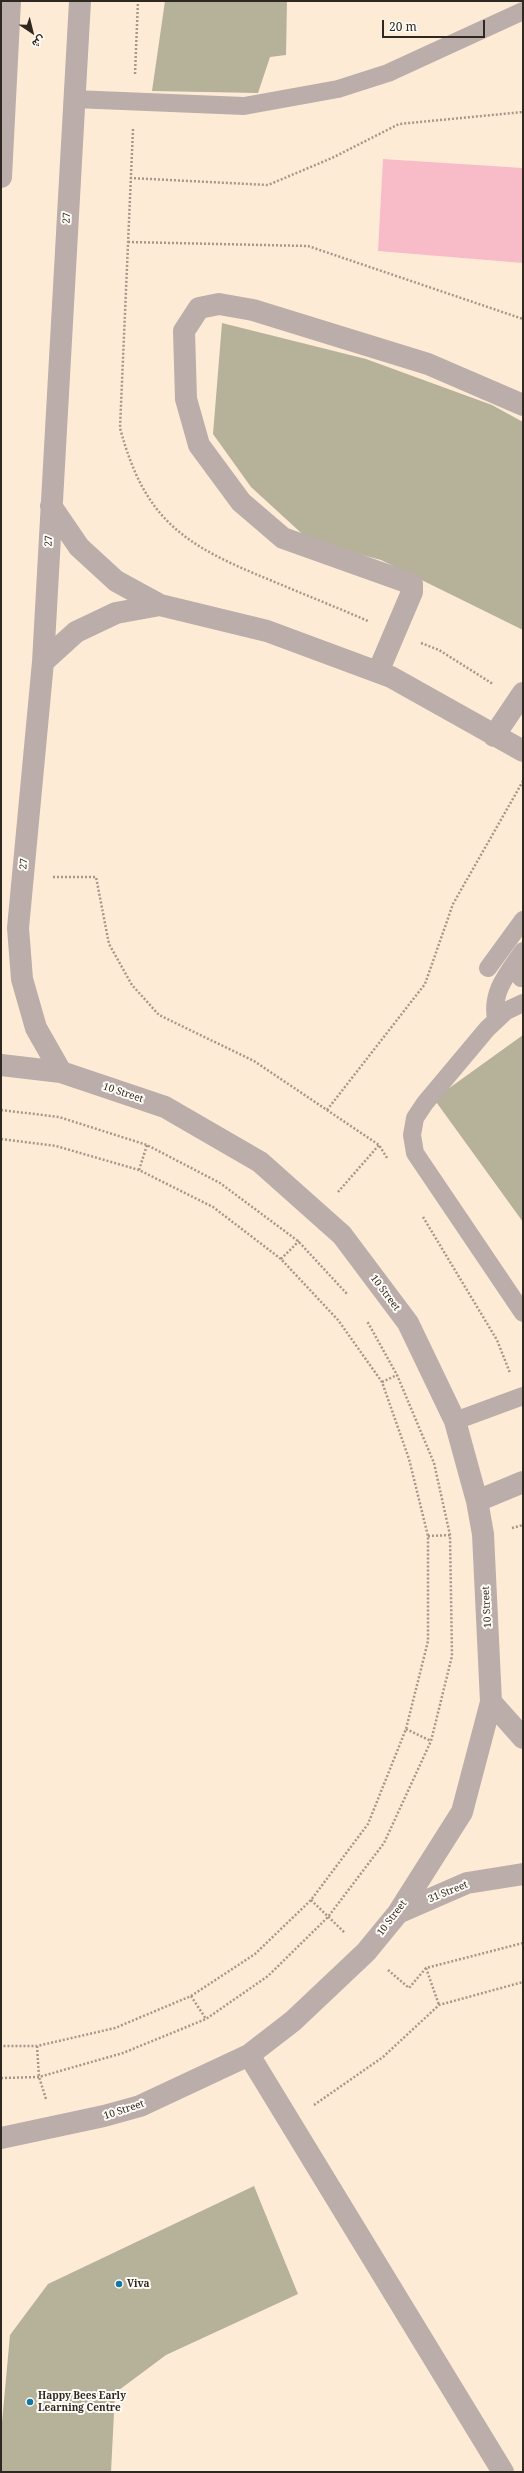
<!DOCTYPE html>
<meta charset="utf-8">
<style>
body{margin:0}
#map{position:relative;width:524px;height:2473px;overflow:hidden;background:#feebd6;font-family:"Noto Serif",Vazirmatn,serif}
canvas{display:block}
.frame{position:absolute;inset:0;border:2px solid #2f2820;pointer-events:none}
.north{position:absolute;left:12px;top:12px;width:40px;height:40px;-webkit-text-stroke:3px #fffbf7;paint-order:stroke;rotate:145deg;font-size:11px;font-weight:700;line-height:16px;text-align:center;color:#2f2820}
.north::after{content:'';display:block;margin:auto;width:14px;height:18px;background:#2f2820;clip-path:polygon(50% 0,100% 100%,50% 72%,0 100%)}
.scale{position:absolute;left:382px;top:20px;width:103px;height:18px;box-sizing:border-box;border:2px solid #2f2820;border-top:0;padding-left:5px;font-size:12px;line-height:14px;white-space:nowrap;color:#2f2820;-webkit-text-stroke:3px #fffbf7;paint-order:stroke}
</style>
<div id="map">
<canvas width="524" height="2473"></canvas>
<div class="frame"></div>
<div class="north">ش</div>
<div class="scale">20 m</div>
</div>
<script>
const ctx = document.querySelector('canvas').getContext('2d');
ctx.lineJoin = 'round';
function fillPath(path, color) {
  ctx.fillStyle = color;
  ctx.fill(path, 'evenodd');
}
function trace(path, color, width, dash) {
  ctx.strokeStyle = color;
  ctx.lineWidth = width;
  ctx.lineCap = dash ? 'butt' : 'round';
  ctx.setLineDash(dash || []);
  ctx.stroke(path);
}
function write(font, color, halo, rows, align = 'center') {
  ctx.font = font + ' "Noto Serif",serif';
  ctx.lineWidth = 4;
  ctx.setLineDash([]);
  ctx.textBaseline = 'middle';
  ctx.strokeStyle = halo;
  ctx.fillStyle = color;
  for (const [text, x, y, turn = 0] of rows) {
    ctx.save();
    ctx.translate(x, y);
    ctx.rotate((+turn || 0) * Math.PI / 180);
    ctx.textAlign = isNaN(turn) ? turn : align;
    if (halo) ctx.strokeText(text, 0, 0);
    ctx.fillText(text, 0, 0);
    ctx.restore();
  }
}
const green = new Path2D(`
 M383 159 523 168V263L378 251Z`);
const building = new Path2D(`
 M165 1H287L286 55 270 57 258 93 152 91Z
 M222 323 366 359 492 405 523 422V630L381 560 310 541 251 487 213 434Z
 M523 1035V1222L434 1099Z
 M254 2186 298 2294 166 2355 115 2393 111 2472H1V2433L10 2335 48 2284Z`);
const path = new Path2D(`
 M135 74 138 1
 M133 129 120 428C145 521 184 545 270 580 303 594 336 607 368 621
 M130 178 268 185 332 158 399 124 523 112
 M128 242 308 246 523 319
 M421 643 439 650 493 684
 M53 877H96L109 944 132 985 159 1015 254 1061 379 1145 387 1158
 M1 1110 59 1117 147 1145 220 1183 298 1241 348 1295
 M327 1110 425 984 453 904 523 781
 M1 1139 56 1146 139 1170 213 1207 281 1259 338 1320 382 1382 409 1459 428 1536V1641L406 1729 368 1824 311 1900 255 1954 191 1996 115 2028 37 2046H1
 M139 1170 147 1145
 M338 1192 379 1145
 M423 1217 497 1340 510 1373
 M281 1259 299 1241
 M382 1382 397 1375
 M512 1528 523 1525
 M428 1536 452 1535
 M406 1729 431 1741
 M311 1900 345 1933
 M426 1968 439 2005
 M388 1970 409 1988 426 1968 523 1943
 M191 1996 206 2019
 M37 2046 39 2077 46 2099
 M1 2078 39 2077 123 2053 206 2019 268 1976 328 1917 384 1843 431 1741 452 1656 450 1535 434 1463 397 1375 367 1321
 M314 2105 383 2057 439 2005 523 1982`);
const lane = new Path2D(`
 M74 99 244 106 338 89 388 73 523 11
 M488 968 523 920
 M521 978 523 975
 M523 1003 506 1011 487 1029 425 1103 415 1118 412 1135 415 1153 523 1313
 M496 1019C491 991 508 973 523 951
 M455 1421 523 1396`);
const street = new Path2D(`
 M1 177 10 1
 M51 506 79 547 116 581 160 605 267 631 391 677 523 751
 M43 662 76 632 116 613 160 605
 M378 672 412 592V584L283 538 241 502 199 445 186 399 184 331 199 308 219 304 253 310 428 364 523 405
 M494 736 523 693
 M1 1065 61 1072 165 1107 260 1162 342 1235 408 1323 455 1421 477 1501 483 1534 491 1702 462 1812 398 1913 366 1952 293 2021 249 2055 140 2106 104 2116 1 2138
 M61 1072 36 1028 22 979 18 928 43 662 80 1
 M477 1501 523 1482
 M491 1702 523 1738
 M398 1913 467 1883 523 1874
 M249 2055 503 2472`);
const markers = [
 [119,2284,4,"#1078a3"],
 [30,2402,4,"#1078a3"]
];
const streetNames = [
 ["27",67,218,-87],
 ["27",49,541,-87],
 ["27",24,864,-85],
 ["10 Street",123,1093,19],
 ["10 Street",385,1293,53],
 ["10 Street",487,1607,-93],
 ["31 Street",448,1892,-22],
 ["10 Street",392,1918,-53],
 ["10 Street",124,2110,-18]
];
const poiNames = [
 ["Viva",127,2284],
 ["Happy Bees Early",38,2396],
 ["Learning Centre",38,2408]
];
fillPath(green, '#f8bcc9');
fillPath(building, '#b5b299');
trace(path, '#a69889', 2.5, [2, 2]);
trace(lane, '#baadaa', 18);
trace(street, '#baadaa', 22);
for (const [x, y, r, color] of markers) {
  const dot = new Path2D();
  dot.arc(x, y, r, 0, 2 * Math.PI);
  ctx.fillStyle = color;
  ctx.fill(dot);
  trace(dot, '#fffbf7', 1.5);
}
write('10px', '#2f2820', '#fffbf7', streetNames);
write('bold 10px', '#2f2820', '#fffbf7', poiNames, 'left');
</script>
